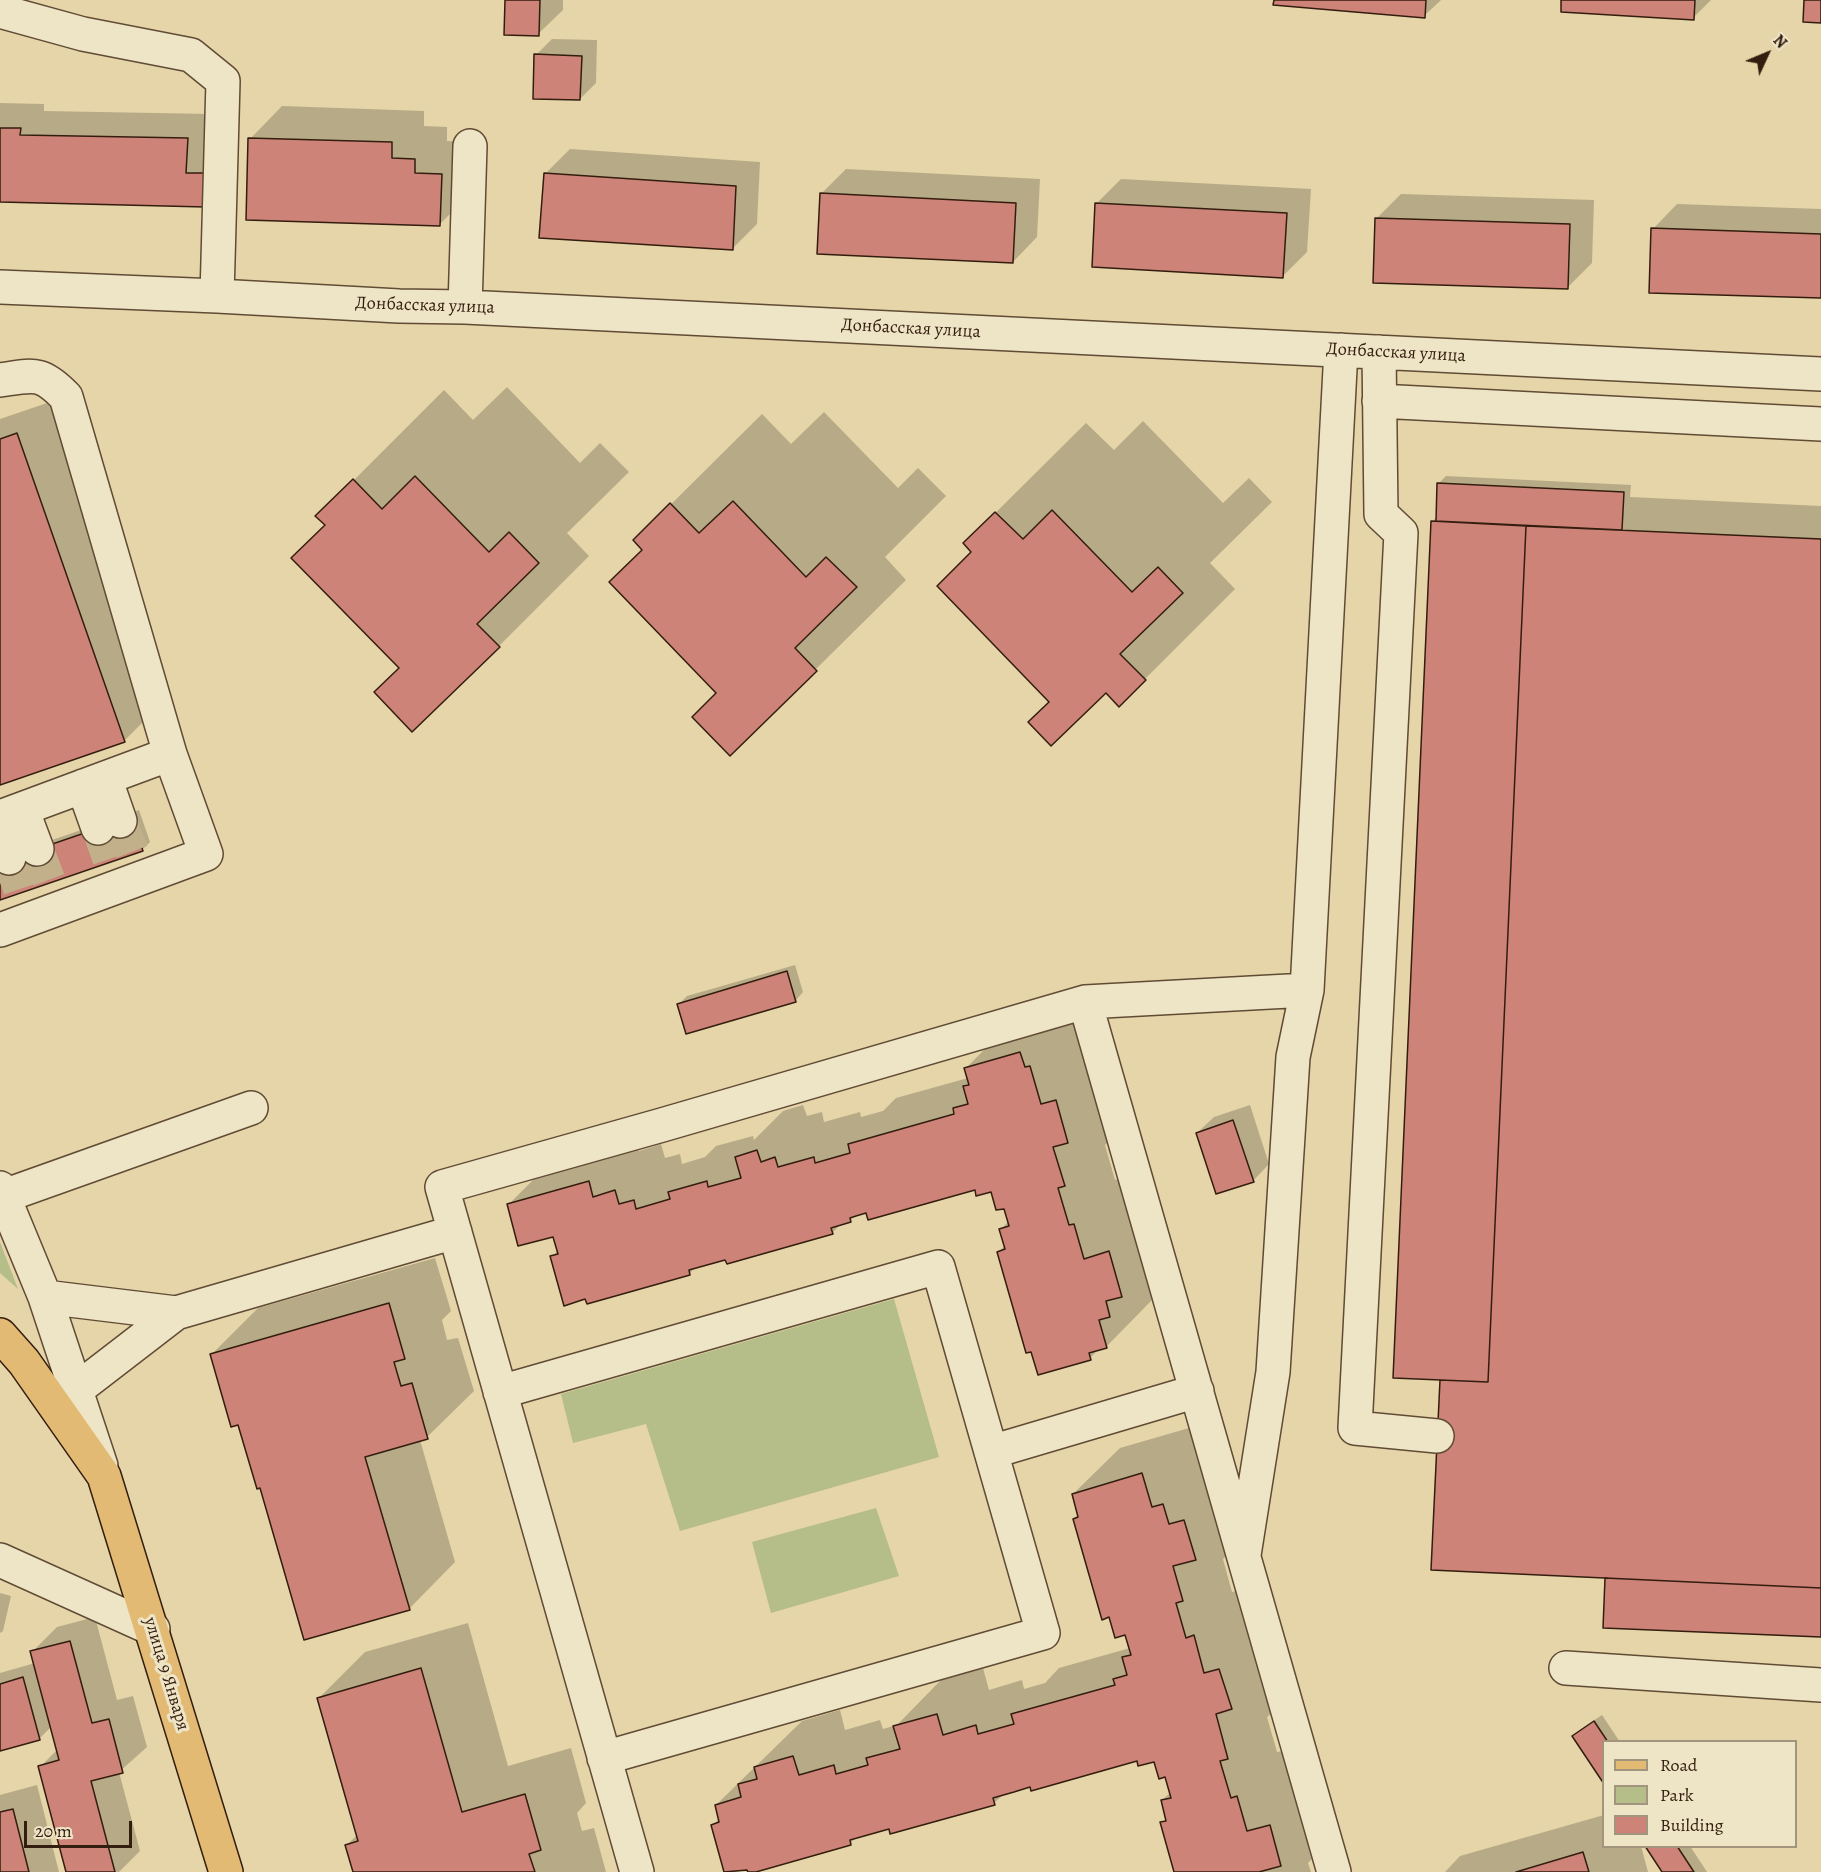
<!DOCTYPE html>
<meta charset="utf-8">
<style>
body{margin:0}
#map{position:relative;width:1821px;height:1872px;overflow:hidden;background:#e5d5a8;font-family:Alegreya,serif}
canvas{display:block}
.legend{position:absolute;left:1602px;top:1740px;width:195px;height:108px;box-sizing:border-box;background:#eee4c6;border:2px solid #a3947d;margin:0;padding:8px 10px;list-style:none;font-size:18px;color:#331d0f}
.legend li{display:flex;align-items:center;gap:12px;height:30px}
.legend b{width:30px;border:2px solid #a3947d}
.north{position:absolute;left:1737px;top:24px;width:60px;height:60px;-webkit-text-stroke:4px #eee4c6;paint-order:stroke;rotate:46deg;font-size:16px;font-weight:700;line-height:24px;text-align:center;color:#331d0f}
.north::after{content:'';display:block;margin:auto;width:21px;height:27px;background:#331d0f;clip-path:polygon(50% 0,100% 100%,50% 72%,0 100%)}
.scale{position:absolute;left:24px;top:1821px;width:108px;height:27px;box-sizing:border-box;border:3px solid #331d0f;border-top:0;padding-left:8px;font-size:18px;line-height:21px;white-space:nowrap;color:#331d0f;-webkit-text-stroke:4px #eee4c6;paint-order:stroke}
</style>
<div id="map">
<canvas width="1821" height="1872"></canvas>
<ul class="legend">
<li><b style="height:8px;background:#e2ba74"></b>Road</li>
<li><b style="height:16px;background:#b5bd88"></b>Park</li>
<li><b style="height:16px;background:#cd8377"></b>Building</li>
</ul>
<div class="north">N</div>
<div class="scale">20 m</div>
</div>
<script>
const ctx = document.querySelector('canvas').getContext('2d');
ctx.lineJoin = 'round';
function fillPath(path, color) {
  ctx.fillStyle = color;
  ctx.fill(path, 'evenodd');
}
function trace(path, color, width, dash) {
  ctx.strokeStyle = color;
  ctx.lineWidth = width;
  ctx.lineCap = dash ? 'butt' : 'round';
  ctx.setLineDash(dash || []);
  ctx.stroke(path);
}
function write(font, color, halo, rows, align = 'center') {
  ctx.font = font + ' Alegreya,serif';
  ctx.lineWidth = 6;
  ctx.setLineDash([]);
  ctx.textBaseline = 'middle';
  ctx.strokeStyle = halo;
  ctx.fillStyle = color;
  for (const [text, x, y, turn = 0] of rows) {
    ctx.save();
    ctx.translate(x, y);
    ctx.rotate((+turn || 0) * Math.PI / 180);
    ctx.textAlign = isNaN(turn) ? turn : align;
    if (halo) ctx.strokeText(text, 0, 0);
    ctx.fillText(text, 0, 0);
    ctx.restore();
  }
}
const green = new Path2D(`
 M0 1242 18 1289 0 1273Z
 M894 1299 939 1457 680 1531 646 1424 573 1443 561 1394Z
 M876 1508 899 1576 771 1613 752 1542Z`);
const shadow = new Path2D(`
 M507 0H563V10L538 34Z
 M1275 0H1441L1424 16Z
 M1563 0H1711L1693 18Z
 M552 39 597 40 596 83 580 99 536 55Z
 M0 103 44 104V111L211 114 230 181 0 200Z
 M282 106 424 111V126L447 127V141L474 142 472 192 440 224 250 139Z
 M570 149 760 162 757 224 732 249 545 174Z
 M846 169 1040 179 1037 237 1013 262 821 194Z
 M1121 179 1311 189 1307 252 1283 276 1096 204Z
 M1401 194 1594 200 1592 263 1568 287 1376 219Z
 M1677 204 1821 209V297L1653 229Z
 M507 387 580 463 600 443 629 472 567 533 589 556 499 646 401 668 326 525 318 516 444 390 473 420Z
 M50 402 156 709 124 741 0 784V419Z
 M824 412 898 488 918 468 946 496 885 557 906 580 730 754 718 692 644 549 635 540 762 414 791 444Z
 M1143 421 1223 503 1249 478 1272 502 1210 563 1235 589 1145 679 1106 691 1051 701 973 552 965 543 1086 423 1114 450Z
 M1446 476 1631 485 1630 497 1821 506V1636L1606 1577 1433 1569 1441 1378 1432 522 1437 517 1438 484Z
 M139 810 150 842 142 850 0 899V858Z
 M795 965 803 992 796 1000 687 1032 679 1004 687 996Z
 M1076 1020 1111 1139 1105 1145 1115 1180 1120 1178 1156 1269 1146 1279 1152 1300 1106 1347 1100 1348 1090 1358 999 1252 1005 1245 1000 1230 1009 1221 1005 1207 992 1190 976 1189 867 1211 856 1214 850 1220 843 1222 832 1233 697 1266 689 1274 586 1298 552 1257 558 1250 554 1235 508 1205 555 1158 635 1135 639 1151 661 1144 665 1158 680 1154 682 1164 705 1157 716 1146 753 1136 754 1140 783 1111 803 1105 807 1116 822 1112 824 1122 860 1112 861 1117 883 1111 896 1098 968 1078 966 1068 1012 1022Z
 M1250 1105 1269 1164 1253 1181 1197 1133 1214 1117Z
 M435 1258 451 1311 442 1320 447 1340 458 1338 474 1391 427 1437 420 1440 455 1562 409 1609 261 1486 212 1354 258 1308Z
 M1189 1428 1199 1462 1209 1459 1229 1553 1223 1559 1232 1592 1240 1590 1274 1711 1267 1717 1277 1752 1283 1751 1314 1857 1308 1863 1311 1872H1176L1162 1823 1167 1818 1162 1800 1171 1792 1166 1775 1156 1760H1138L1005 1793 994 1803 858 1836 850 1843 751 1872 748 1869 736 1872H726L713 1825 720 1818 716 1805 802 1721 840 1710 845 1730 880 1720 883 1729 897 1725 941 1680 983 1668 989 1690 1022 1680 1024 1689 1045 1683 1059 1668 1130 1648 1126 1633 1074 1519 1079 1514 1073 1494 1120 1448Z
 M0 1593 11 1596 3 1631 0 1633Z
 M95 1617 117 1700 133 1696 147 1747 119 1772 140 1851 119 1872H68L40 1767 58 1749 52 1726 40 1738 0 1750V1673L35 1663 32 1652 57 1627Z
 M468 1623 508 1766 571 1748 586 1803 577 1813 582 1831 594 1828 606 1872H354L347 1845 358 1834 319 1698 365 1652Z
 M1602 1715 1620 1742H1604L1574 1736 1581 1729Z
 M37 1785 59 1872H0V1795Z
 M1604 1815V1846H1641L1648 1872H1445L1460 1856Z
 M1647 1846H1690L1707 1872H1664Z`);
const building = new Path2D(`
 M505 0H540L539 36 504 35Z
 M1274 0H1426L1425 18 1273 5Z
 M1561 0H1695L1694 20 1561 12Z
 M1804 0H1821V23L1803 22Z
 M534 54 582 56 580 100 533 99Z
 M0 128H21L20 135 188 138 186 173H206V207L0 202Z
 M248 138 392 142V158L415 159V173L442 174 440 226 246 220Z
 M544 173 736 186 733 250 539 238Z
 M820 193 1016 203 1013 263 817 254Z
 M1095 203 1287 213 1283 278 1092 267Z
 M1375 218 1570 224 1568 289 1373 283Z
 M1651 228 1821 234V298L1649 293Z
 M17 433 125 742 0 785V439Z
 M415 476 489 552 509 532 539 563 477 624 500 647 412 732 374 692 399 668 291 558 325 525 315 516 353 479 382 509Z
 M1437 483 1624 492 1622 530 1436 521Z
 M733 501 806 577 826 557 857 587 795 648 817 671 730 756 692 717 716 693 609 582 642 550 633 540 670 503 699 533Z
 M1052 510 1132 592 1158 567 1183 593 1120 654 1146 680 1119 707 1106 693 1051 746 1028 722 1049 702 937 586 971 552 963 543 995 512 1023 539Z
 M1431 521 1526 526 1488 1382 1393 1378Z
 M1526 526 1821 539V1588L1431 1570 1440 1380 1488 1382Z
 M131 817 143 851 0 900V862Z
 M787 971 796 1002 686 1034 677 1004Z
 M1020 1052 1025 1067 1030 1066 1041 1104 1056 1100 1068 1143 1053 1147 1065 1186 1058 1188 1069 1225 1074 1224 1084 1259 1109 1251 1122 1297 1106 1301 1110 1317 1099 1320 1107 1348 1089 1353 1091 1360 1038 1375 1031 1352 1026 1353 997 1252 1005 1249 999 1229 1009 1226 1004 1209 996 1210 991 1192 976 1196 975 1190 868 1220 866 1213 856 1216 850 1218 851 1222 831 1228 833 1234 727 1264 725 1260 689 1270 690 1275 587 1304 585 1299 564 1306 550 1256 558 1254 553 1237 518 1246 507 1204 589 1181 593 1197 615 1190 619 1204 634 1200 636 1209 670 1199 668 1192 707 1181 708 1187 741 1178 735 1157 757 1150 761 1162 775 1157 778 1167 814 1157 815 1163 850 1153 848 1144 954 1114 953 1108 968 1104 963 1086 969 1085 964 1068Z
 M1233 1120 1254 1182 1216 1194 1196 1133Z
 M389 1303 405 1359 394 1362 396 1369 401 1386 412 1383 428 1439 365 1457 410 1610 304 1640 260 1488 257 1489 238 1425 231 1427 210 1354Z
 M1142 1473 1152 1507 1163 1504 1169 1524 1184 1520 1196 1560 1173 1566 1183 1601 1176 1603 1186 1638 1194 1635 1204 1673 1219 1669 1232 1709 1216 1714 1228 1759 1220 1761 1231 1798 1237 1796 1247 1831 1270 1825 1281 1866 1259 1872H1174L1160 1822 1166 1821 1161 1800 1171 1798 1165 1777 1159 1779 1154 1762 1138 1766 1137 1761 1031 1791 1030 1787 1014 1792 993 1798 995 1805 890 1834 889 1829 850 1840 851 1845 756 1872H748L747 1870 724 1872 711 1825 719 1822 715 1805 741 1797 738 1784 757 1779 754 1767 793 1756 799 1775 834 1765 836 1774 868 1765 866 1758 900 1749 893 1726 937 1714 943 1735 976 1725 978 1734 1014 1724 1011 1714 1115 1685 1113 1679 1127 1675 1122 1657 1131 1655 1125 1635 1115 1638 1109 1617 1102 1620 1073 1519 1078 1517 1072 1494Z
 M1605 1578 1821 1588V1637L1603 1628Z
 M70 1641 92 1723 109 1719 123 1773 91 1781 115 1872H66L38 1766 59 1760 30 1651Z
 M421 1668 462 1812 525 1794 541 1850 529 1854 535 1872H353L345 1845 358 1841 317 1698Z
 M23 1677 40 1740 0 1751V1684Z
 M1594 1721 1608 1742H1604V1784L1572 1736Z
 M13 1809 29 1872H0V1812Z
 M1645 1846H1677L1694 1872H1662Z
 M1583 1852 1589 1872H1516Z`);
const minorTunnel = new Path2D(`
 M120 821 133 854
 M98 828 110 862
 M37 849 50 883
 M9 858 21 893`);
const minor = new Path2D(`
 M0 8 3 12 83 34 191 55 223 81 217 296
 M0 287 217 296 399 306 465 307 1821 374
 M465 307 470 146
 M1379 352 1381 514 1401 533 1355 1428 1437 1436
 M0 380C34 375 41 371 66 397L170 754
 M1379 401 1821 424
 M105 778 120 821
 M83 786 98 828
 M22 809 37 849
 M0 817 170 754 206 854 0 930
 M0 835 9 858
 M1085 1002 1334 1872
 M0 1188 45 1297 101 1466
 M4 1196 251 1108
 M45 1297 176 1313
 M76 1390 176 1313 455 1232
 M500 1392 938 1267 1043 1633 604 1758
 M991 1452 1197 1391
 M1244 1555 1273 1372 1293 1057 1307 990 1341 350
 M0 1560 153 1629
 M1566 1668 1821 1685
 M637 1872 442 1187 662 1125 1085 1002 1307 990`);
const major = new Path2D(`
 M0 1335 24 1362 104 1476 226 1872`);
const streetNames = [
 ["Донбасская улица",425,306,2],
 ["Донбасская улица",911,329,3],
 ["Донбасская улица",1396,353,3],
 ["улица 9 Января",166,1674,73]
];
fillPath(green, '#b5bd88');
fillPath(shadow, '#0003');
fillPath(building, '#cd8377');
trace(building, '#331d0f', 1.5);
trace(minorTunnel, '#c1b089', 33, [33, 16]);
trace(minor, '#604b35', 36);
trace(major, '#331d0f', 36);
trace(minor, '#eee4c6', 33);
trace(major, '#e2ba74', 33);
write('18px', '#331d0f', '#eee4c6', streetNames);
</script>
